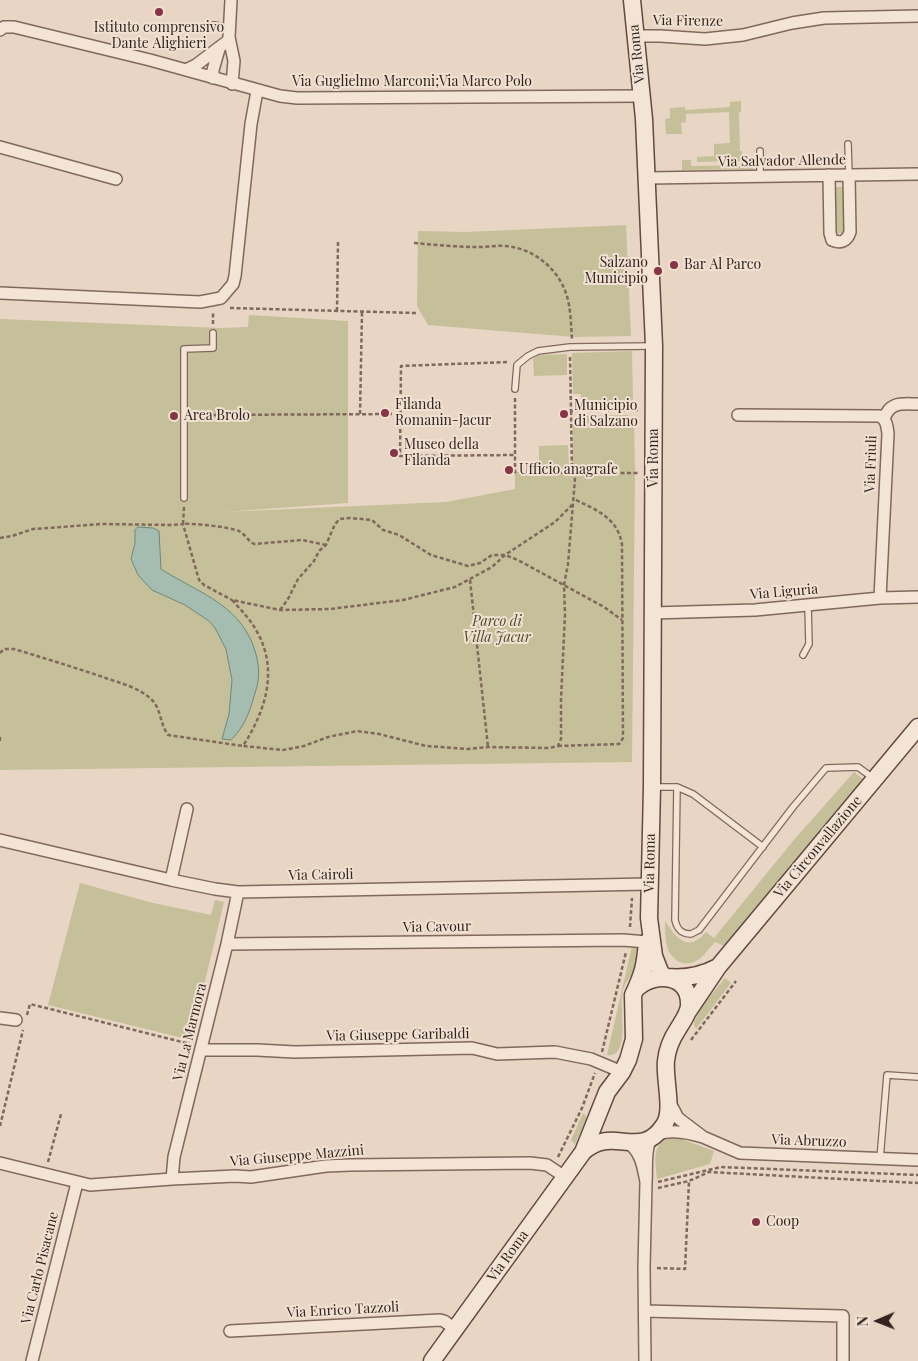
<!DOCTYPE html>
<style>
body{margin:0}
#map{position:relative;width:918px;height:1361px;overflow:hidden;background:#e8d5c4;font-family:"Playfair Display",serif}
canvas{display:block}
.north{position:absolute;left:853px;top:1296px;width:50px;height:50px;-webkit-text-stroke:4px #f1e1d2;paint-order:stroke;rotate:269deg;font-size:14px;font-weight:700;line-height:20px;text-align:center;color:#33241f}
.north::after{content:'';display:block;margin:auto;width:18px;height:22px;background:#33241f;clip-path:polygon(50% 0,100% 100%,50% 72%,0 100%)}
</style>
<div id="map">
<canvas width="918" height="1361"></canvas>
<div class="north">N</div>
</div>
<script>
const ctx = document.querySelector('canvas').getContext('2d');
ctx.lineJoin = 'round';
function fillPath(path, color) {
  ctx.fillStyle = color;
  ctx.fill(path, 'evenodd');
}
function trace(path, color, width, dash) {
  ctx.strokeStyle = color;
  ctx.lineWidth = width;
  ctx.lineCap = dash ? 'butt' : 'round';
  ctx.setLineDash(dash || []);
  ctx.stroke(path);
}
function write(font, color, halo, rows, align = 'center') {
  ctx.font = font + ' "Playfair Display",serif';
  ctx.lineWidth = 4;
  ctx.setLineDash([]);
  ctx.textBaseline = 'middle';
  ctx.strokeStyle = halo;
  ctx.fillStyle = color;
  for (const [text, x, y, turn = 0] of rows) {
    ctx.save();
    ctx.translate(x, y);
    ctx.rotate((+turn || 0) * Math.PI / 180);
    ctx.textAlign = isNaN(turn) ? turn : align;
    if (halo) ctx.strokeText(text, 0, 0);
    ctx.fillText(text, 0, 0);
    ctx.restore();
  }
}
const green = new Path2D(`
 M741 101V112L739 113 740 151H742V161L697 162V157L714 156V144L730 143 729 112 686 114V122L681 123 682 134H666L665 119 670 118V108L685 107V110L730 107V102Z
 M682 160H691V166L753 165V169L682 170Z
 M833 187H844L845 233H834Z
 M626 225 631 336 574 337 428 325 417 306 418 231 466 232Z
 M249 315 348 321V503L223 512 446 502 515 489V472L572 473 573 426H582V416L628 415 629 420H634L635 472 632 762 0 770V319L221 328 248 327Z
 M632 351 633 400H628L627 405H582L581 394H573L572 353Z
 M567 354V375L534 376 533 359 538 355Z
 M568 445 569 467 567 469H541L539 467V446Z
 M854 772 863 779 724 946 715 942C709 948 703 958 696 961 680 969 667 955 666 941 665 934 665 927 665 921 677 939 688 953 706 932L714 938 793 841Z
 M80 883 153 903 211 915 215 900 224 902 191 1040 48 1005Z
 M632 946 638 948C643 969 628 974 623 990 618 1003 632 1059 607 1055Z
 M725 978 731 983 696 1029 694 1025 695 1020 701 1007Z
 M583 1113 586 1116V1119L575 1144 571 1140Z
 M671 1138 681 1139 714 1151 710 1164 657 1179C656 1161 650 1144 671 1138Z`);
const water = new Path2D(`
 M138 527 153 528 159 531 161 569C195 591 237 603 253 645 259 661 261 677 255 693 250 711 245 726 231 740L222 739 229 714 232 680 226 649 215 628 209 621 185 605 152 590 138 575 131 559 135 543V530Z`);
const path = new Path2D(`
 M414 243C436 245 458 247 479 247 488 247 497 245 506 246 536 249 561 271 568 300 571 313 571 326 572 339
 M230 308 416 313
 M337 311 338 242
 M213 324V312
 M570 357 571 411 639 410
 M507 362 401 366 400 456 515 455
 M515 398V472L572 473 575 479 568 564 564 585 565 614 561 699V739L558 746 549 748 488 747 468 749 426 746 379 734 357 731 328 737 304 746 283 750 243 746C266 710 279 669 256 630 250 619 241 610 232 600L280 610 330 609 403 600 455 587 492 567 505 555 555 522 572 505
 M571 411 572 473H639
 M360 414 362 312
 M193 415 400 414
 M184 507 183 524C193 523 230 527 239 531 245 534 248 541 254 544L302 540 326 545
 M0 538 12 536 33 529 49 528 101 524 172 525 183 524 199 580 204 585 232 600
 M470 580 488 747
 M280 610 288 599 298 579 314 561 319 551 326 545 335 524 340 519 350 518 372 520 383 530 399 535 431 555 468 566 480 563 492 555H505L518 560 604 607 622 620
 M0 653 4 649H14C44 658 73 667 103 677 119 683 139 687 152 700 161 709 160 724 168 735L243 746
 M0 737V743
 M558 746 619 744 623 738 622 544C617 517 596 510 574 499
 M630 927 632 898
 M27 1015 30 1004 190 1044
 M691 1040 736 981
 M602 1052 626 952
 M0 1126 23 1030
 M558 1157 582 1108 595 1073
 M48 1162 61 1114
 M658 1182 721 1167 918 1175
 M658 1188 689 1181 709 1172 918 1183
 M657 1268 685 1269 689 1181`);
const lane = new Path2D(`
 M214 25 230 28
 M848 144 849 175
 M760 151V176
 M515 389 517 365 528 356 538 351 570 347 652 346
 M184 498V349L213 348V333
 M803 655 809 644 808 606
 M655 787H677L675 920C677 929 681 934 691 934L699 930 793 807 826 768 858 767 873 778
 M677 787 693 794 763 847
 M880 1159 887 1075 918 1077`);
const street = new Path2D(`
 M231 0 229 37 234 61 232 84
 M0 30 4 27H14L150 60 280 96 297 98 642 96
 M635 36H660L705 39 743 35 792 23 824 18 918 16
 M186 70 196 65 229 40
 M213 78V70L219 49
 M0 147 116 179
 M829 175 830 233 832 240C841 244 847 241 850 232L849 175
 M647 178 918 174
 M0 293 200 302 221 298 233 284 235 276 251 124 257 91
 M738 415 880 416C887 421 887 426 888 434L880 598
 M884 419C890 401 902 404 918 404
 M653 613 755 610 880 598 918 597
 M0 840 171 880 215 889 238 892 649 884
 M171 880 187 809
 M227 944 623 940 647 942
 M0 1018 16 1020
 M201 1050H257L295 1052 472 1048 497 1054 555 1052 591 1059 622 1072
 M703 1137 740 1153 918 1160
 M625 1141C641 1150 643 1166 646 1182 647 1170 645 1154 649 1143 657 1125 690 1133 703 1137L678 1118 669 1101
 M0 1163 90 1185 172 1179 235 1176 251 1177 326 1166 350 1165 530 1163 547 1165 565 1177
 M172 1179 174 1157 227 944 238 892
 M645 1311 843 1316V1361
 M230 1331 440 1320 444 1321 455 1329
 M32 1361 77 1183
 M645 1361 644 1268 646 1182`);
const secondary = new Path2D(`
 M632 0 644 119 654 346 652 787 649 918 654 956 659 969 662 975 667 977
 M667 977C686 979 701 976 718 967
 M636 989C654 971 690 974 689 1005 689 1013 682 1022 678 1029 672 1038 667 1050 666 1061 664 1079 674 1111 664 1125 640 1162 613 1124 583 1152L607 1092 622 1072 628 1060 634 1039 633 995C643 974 645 966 647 942
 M687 1013 718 967 918 727
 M432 1361 583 1152`);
const markers = [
 [159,12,5,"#893347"],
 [674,265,5,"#893347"],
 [658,271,5,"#893347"],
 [385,413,5,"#893347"],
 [564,414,5,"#893347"],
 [174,416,5,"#893347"],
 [394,453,5,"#893347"],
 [509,470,5,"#893347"],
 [756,1222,5,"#893347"]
];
const streetNames = [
 ["Via Firenze",688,21,1],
 ["Via Roma",637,54,-96],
 ["Via Guglielmo Marconi;Via Marco Polo",412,82],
 ["Via Salvador Allende",782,161,-1],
 ["Via Roma",654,458,-90],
 ["Via Friuli",871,464,-88],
 ["Via Liguria",784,592,-5],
 ["Via Circonvallazione",818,847,-50],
 ["Via Roma",650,863,-89],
 ["Via Cairoli",321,875,-1],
 ["Via Cavour",437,927,-1],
 ["Via La Marmora",190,1032,-76],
 ["Via Giuseppe Garibaldi",398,1035,-1],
 ["Via Abruzzo",809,1141,2],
 ["Via Giuseppe Mazzini",297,1156,-5],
 ["Via Roma",508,1256,-54],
 ["Via Carlo Pisacane",40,1268,-76],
 ["Via Enrico Tazzoli",343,1310,-3]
];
const poiNames = [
 ["Istituto comprensivo",159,28,"center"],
 ["Dante Alighieri",159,44,"center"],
 ["Salzano",648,263,"right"],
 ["Municipio",648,279,"right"],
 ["Bar Al Parco",684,265],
 ["Filanda",395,405],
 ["Romanin-Jacur",395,421],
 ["Municipio",574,406],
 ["di Salzano",574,422],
 ["Area Brolo",184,416],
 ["Museo della",404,445],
 ["Filanda",404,461],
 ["Ufficio anagrafe",519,470],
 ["Coop",766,1222]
];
const parkNames = [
 ["Parco di",497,622],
 ["Villa Jacur",497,638]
];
fillPath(green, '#c5c099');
fillPath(water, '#a5bcb0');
trace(water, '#6d897c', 1);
trace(lane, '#81685c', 8);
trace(street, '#81685c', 14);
trace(secondary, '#634940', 19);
trace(path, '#81685c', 2.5, [4, 2.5]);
trace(lane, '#f4e4d6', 5.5);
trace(street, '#f4e4d6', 11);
trace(secondary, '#f4e4d6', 16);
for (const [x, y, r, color] of markers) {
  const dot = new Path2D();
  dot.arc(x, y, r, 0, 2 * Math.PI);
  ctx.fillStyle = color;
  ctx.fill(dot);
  trace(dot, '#f1e1d2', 2);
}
write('14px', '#33241f', '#f1e1d2', streetNames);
write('14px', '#33241f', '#f1e1d2', poiNames, 'left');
write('italic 14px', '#4c4d28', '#f1e1d2', parkNames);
</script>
